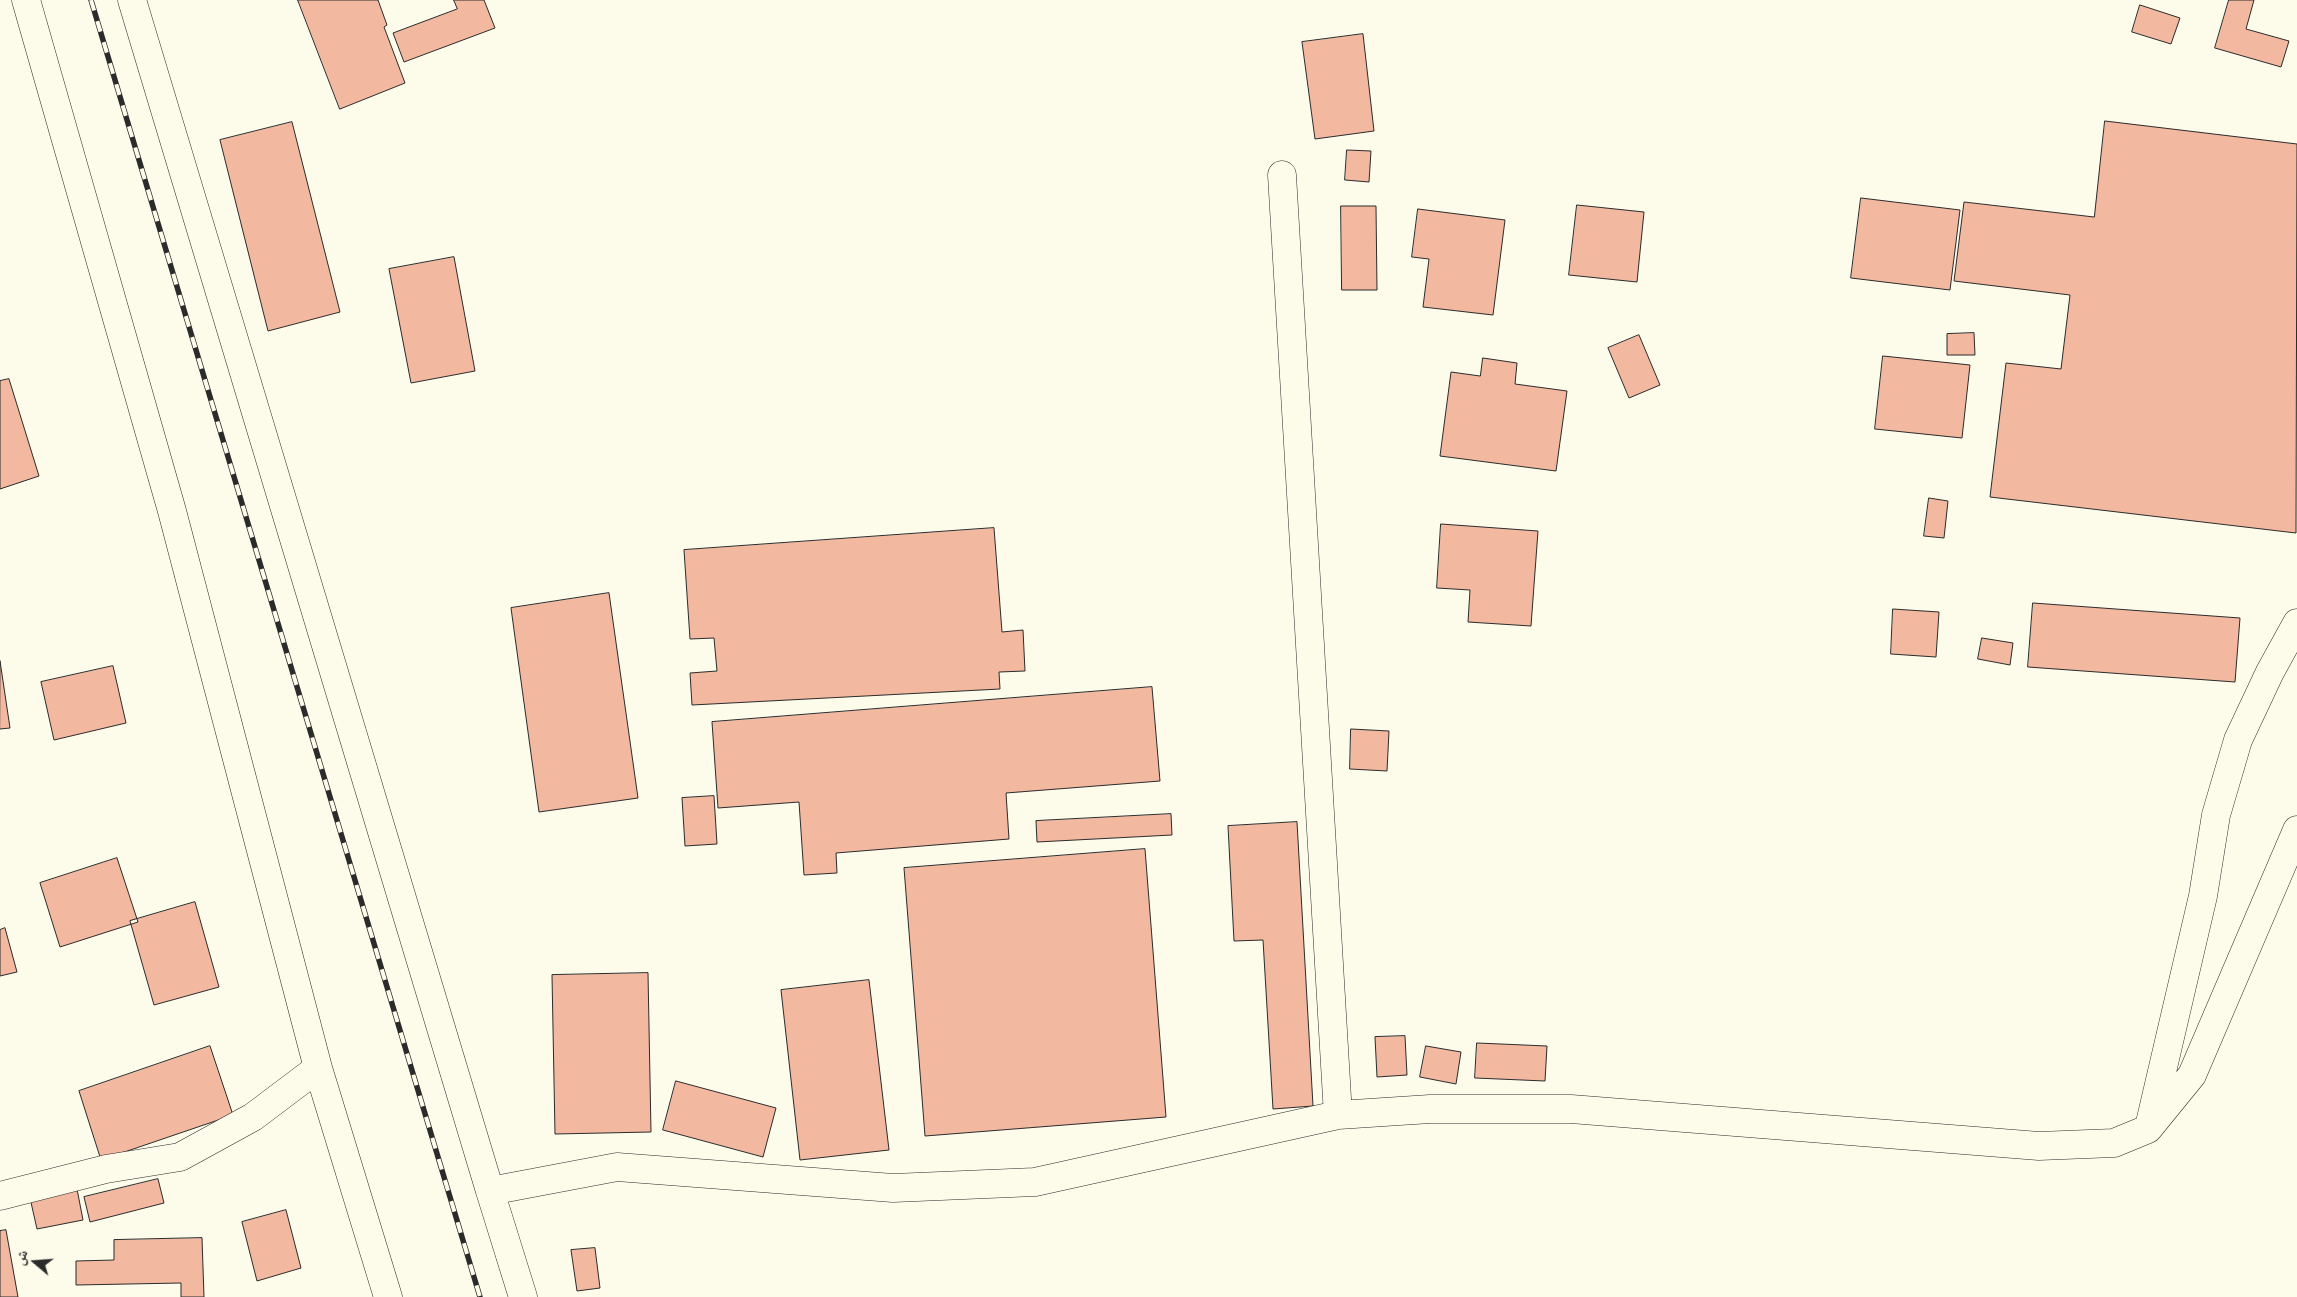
<!DOCTYPE html>
<meta charset="utf-8">
<style>
body{margin:0}
#map{position:relative;width:2297px;height:1297px;overflow:hidden;background:#fdfbea;font-family:"Open Sans","Noto Naskh Arabic",sans-serif}
canvas{display:block}
.north{position:absolute;left:10px;top:1237px;width:50px;height:50px;-webkit-text-stroke:4px #fdfbea;paint-order:stroke;rotate:288deg;font-size:14px;font-weight:700;line-height:20px;text-align:center;color:#2b2b2b}
.north::after{content:'';display:block;margin:auto;width:18px;height:22px;background:#2b2b2b;clip-path:polygon(50% 0,100% 100%,50% 72%,0 100%)}
</style>
<div id="map">
<canvas width="2297" height="1297"></canvas>
<div class="north">ش</div>
</div>
<script>
const ctx = document.querySelector('canvas').getContext('2d');
ctx.lineJoin = 'round';
function fillPath(path, color) {
  ctx.fillStyle = color;
  ctx.fill(path, 'evenodd');
}
function trace(path, color, width, dash) {
  ctx.strokeStyle = color;
  ctx.lineWidth = width;
  ctx.lineCap = dash ? 'butt' : 'round';
  ctx.setLineDash(dash || []);
  ctx.stroke(path);
}
const building = new Path2D(`
 M298 0H378L387 25 384 27 405 83 340 109Z
 M454 0H484L495 28 404 62 393 33 457 9Z
 M2229 0H2254L2246 29 2289 41 2281 67 2215 48Z
 M2140 5 2180 18 2171 44 2132 32Z
 M1363 34 1374 131 1315 139 1302 42Z
 M2105 121 2297 144 2296 533 1990 497 2006 363 2061 369 2070 295 1954 281 1964 202 2094 217Z
 M292 122 340 312 268 331 220 140Z
 M1347 150 1371 151 1369 182 1345 180Z
 M1861 198 1960 210 1950 290 1851 278Z
 M1577 205 1644 212 1637 282 1569 275Z
 M1341 206H1376L1377 290H1342Z
 M1418 209 1505 220 1493 315 1423 307 1429 259 1412 257Z
 M454 257 475 371 411 383 389 269Z
 M1974 333 1975 355H1947V334Z
 M1639 335 1660 385 1629 398 1608 348Z
 M1883 356 1970 365 1962 438 1875 429Z
 M1483 358 1517 363 1515 384 1567 391 1556 471 1440 456 1451 372 1480 376Z
 M9 379 39 476 0 489V381Z
 M1929 498 1948 501 1944 538 1924 536Z
 M1441 524 1538 531 1531 626 1468 622 1470 590 1437 588Z
 M994 528 1002 632 1023 630 1025 671 999 672 1000 689 692 705 690 673 717 671 714 638 690 639 684 550Z
 M609 593 638 798 539 812 511 608Z
 M2033 603 2240 618 2235 682 2028 667Z
 M1893 609 1939 612 1936 657 1891 654Z
 M1982 638 2013 643 2010 665 1978 659Z
 M0 661 10 728 0 729Z
 M113 666 126 723 54 740 41 682Z
 M1152 687 1160 781 1006 793 1009 839 836 853 837 873 804 875 799 802 718 808 712 722Z
 M1351 729 1389 731 1387 771 1350 769Z
 M714 796 717 844 685 846 682 798Z
 M1171 814 1172 835 1037 842 1036 821Z
 M1297 822 1313 1106 1273 1109 1263 940 1234 941 1228 826Z
 M1145 849 1166 1117 925 1136 904 868Z
 M117 858 138 922 60 947 40 883Z
 M195 902 219 987 154 1005 130 921Z
 M5 928 17 972 0 976V930Z
 M648 973 651 1132 555 1134 552 975Z
 M869 980 889 1150 800 1160 781 990Z
 M1405 1036 1407 1075 1377 1077 1375 1037Z
 M1477 1043 1547 1046 1545 1081 1475 1078Z
 M210 1046 233 1115 101 1160 79 1091Z
 M1426 1046 1461 1052 1456 1084 1420 1077Z
 M676 1081 776 1108 763 1157 663 1130Z
 M158 1179 164 1203 90 1222 84 1197Z
 M77 1189 83 1220 37 1229 30 1198Z
 M286 1210 301 1268 257 1281 242 1222Z
 M6 1230 18 1297H0V1231Z
 M202 1238 204 1297H181V1283L76 1285V1261L114 1260V1240Z
 M595 1248 600 1288 577 1291 571 1250Z`);
const street = new Path2D(`
 M26 0 172 511 318 1068 388 1297
 M132 0 490 1191 617 1167 893 1188 1035 1182 1338 1115 1430 1109H1571L2039 1146 2114 1143 2148 1129 2192 1075 2297 830
 M1282 175 1338 1115
 M2150 1123 2203 896 2216 815 2238 740 2270 672 2297 623
 M490 1191 523 1297
 M0 1196 106 1169 180 1157 253 1117 318 1068`);
const rail = new Path2D(`
 M91 0 480 1297`);
fillPath(building, '#f2b8a0');
trace(building, '#2b2b2b', 1);
trace(street, '#2b2b2b', 29);
trace(street, '#fdfbea', 28);
trace(rail, '#2b2b2b', 5.5);
trace(rail, '#fdfbea', 4, [11]);
</script>
